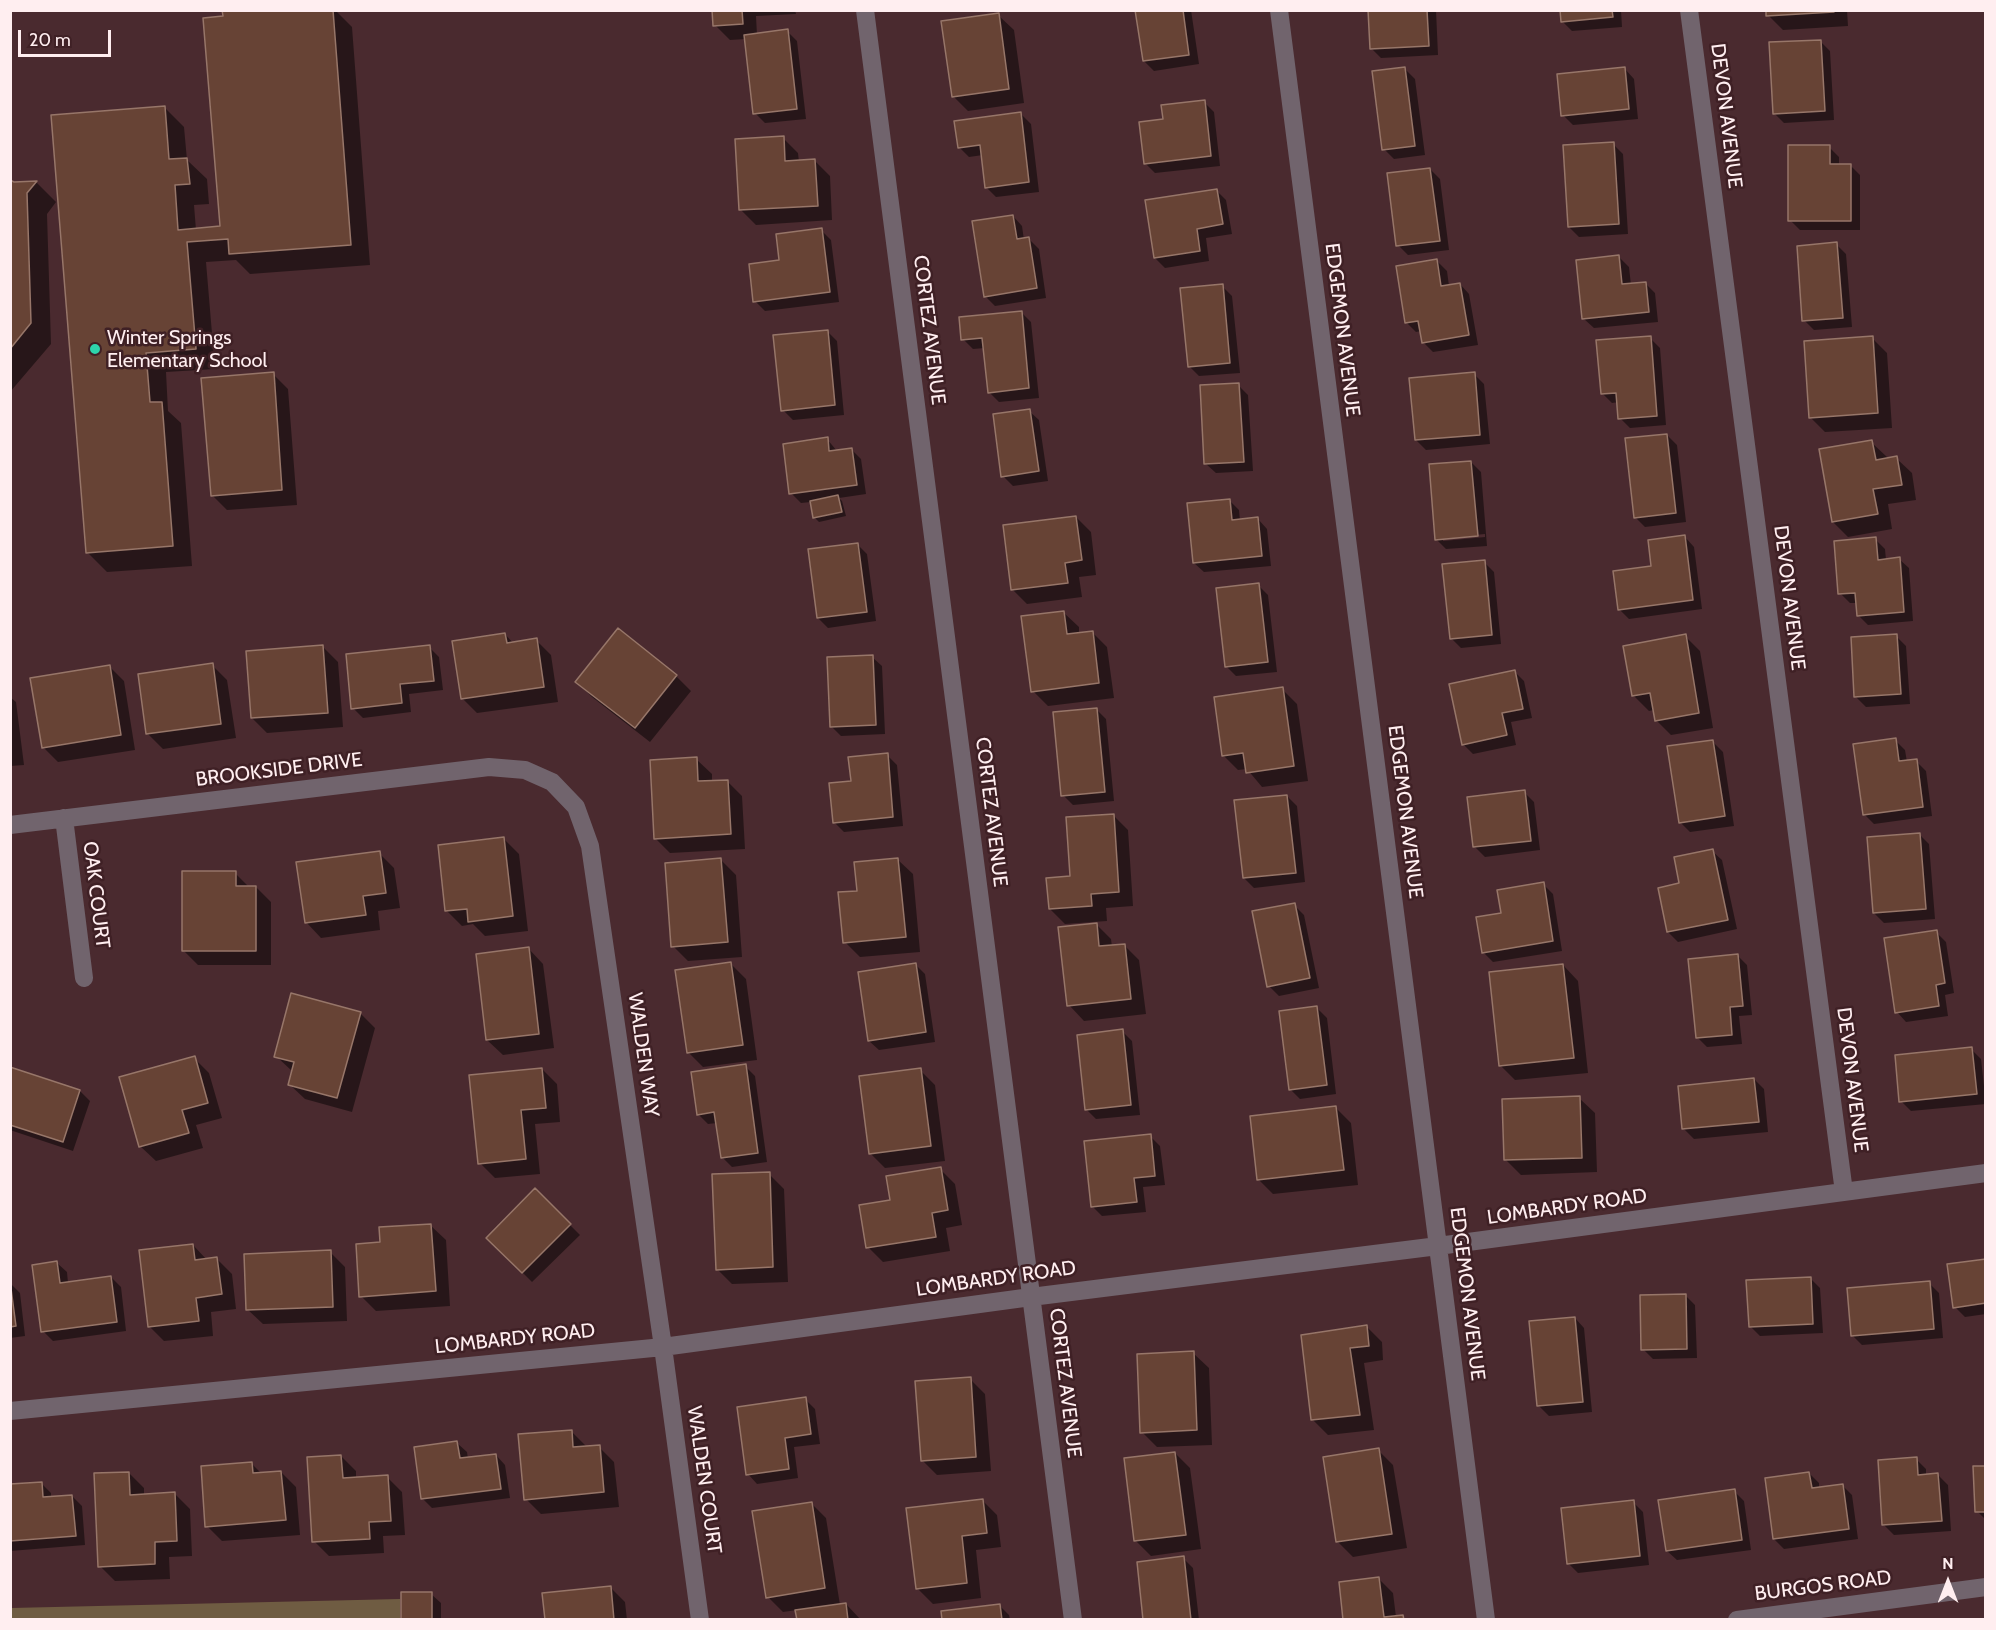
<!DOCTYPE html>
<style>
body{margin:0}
#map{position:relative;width:1996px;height:1630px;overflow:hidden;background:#4a2a2f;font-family:Cabin,sans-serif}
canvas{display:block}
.frame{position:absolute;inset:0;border:12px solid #ffeef0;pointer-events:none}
.north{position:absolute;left:1918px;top:1552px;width:60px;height:60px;-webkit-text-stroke:4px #3f2025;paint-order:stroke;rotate:0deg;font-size:16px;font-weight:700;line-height:24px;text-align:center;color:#ffeef0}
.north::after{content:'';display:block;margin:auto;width:21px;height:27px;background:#ffeef0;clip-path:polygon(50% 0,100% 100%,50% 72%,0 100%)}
.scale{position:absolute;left:18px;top:30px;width:93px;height:27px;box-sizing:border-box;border:3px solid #ffeef0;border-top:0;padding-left:8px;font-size:18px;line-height:21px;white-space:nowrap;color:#ffeef0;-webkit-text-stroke:4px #3f2025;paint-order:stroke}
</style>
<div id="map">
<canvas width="1996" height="1630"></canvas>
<div class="frame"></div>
<div class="north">N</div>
<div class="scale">20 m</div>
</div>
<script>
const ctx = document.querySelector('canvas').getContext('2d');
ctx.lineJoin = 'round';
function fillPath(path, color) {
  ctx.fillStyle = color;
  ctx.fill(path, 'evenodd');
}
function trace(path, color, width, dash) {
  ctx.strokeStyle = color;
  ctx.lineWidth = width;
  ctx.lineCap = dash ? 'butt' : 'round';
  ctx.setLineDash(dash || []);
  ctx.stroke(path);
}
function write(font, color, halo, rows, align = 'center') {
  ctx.font = font + ' Cabin,sans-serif';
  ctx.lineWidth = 5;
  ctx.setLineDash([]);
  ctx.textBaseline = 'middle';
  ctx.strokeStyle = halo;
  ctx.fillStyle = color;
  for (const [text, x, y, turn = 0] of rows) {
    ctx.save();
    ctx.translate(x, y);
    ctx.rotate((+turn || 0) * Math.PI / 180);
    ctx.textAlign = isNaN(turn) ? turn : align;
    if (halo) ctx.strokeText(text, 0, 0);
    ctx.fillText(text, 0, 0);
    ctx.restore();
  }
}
const green = new Path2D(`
 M400 1599V1619H11V1608Z`);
const shadow = new Path2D(`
 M224 10H335L352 27 370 265 250 274 236 260 206 262 215 369 166 372 168 411 181 423 192 566 107 572 87 552 164 107 184 127 187 160 207 179 209 204 194 205 196 230 222 228Z
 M714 10H795L796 14 756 16 757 35 787 31 797 41 806 119 765 123 755 113 746 39 730 40 715 25Z
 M1137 10H1191L1199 64 1154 71 1144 61Z
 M1370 10H1436L1438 55 1381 58 1371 48Z
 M1561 10H1621L1622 27 1572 31 1562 21Z
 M1767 10H1847L1848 26 1783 30 1768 15Z
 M998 15 1014 30 1024 103 968 111 953 96Z
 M1820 41 1830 51 1834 120 1784 123 1774 113Z
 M1405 69 1415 79 1425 155 1394 159 1384 149Z
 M1625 69 1634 79 1638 119 1573 125 1563 115Z
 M1204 102 1214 112 1220 166 1155 173 1145 163 1165 120Z
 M1021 114 1031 124 1039 192 996 197 986 187 983 155 969 157 959 147Z
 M783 138 798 153 799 162 815 161 830 176 832 220 756 225 741 210Z
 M1613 144 1623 154 1628 234 1579 237 1569 227Z
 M1829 147 1839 157V165H1850L1860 175V230H1800L1790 220Z
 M1430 169 1440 179 1449 250 1408 255 1398 245Z
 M10 181 13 184 37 183 56 202 47 214 51 344 10 392Z
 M1216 190 1226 200 1232 234 1206 238 1209 261 1165 268 1155 258Z
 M1013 216 1022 226 1024 240 1029 239 1039 249 1046 298 995 306 985 296Z
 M821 230 831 240 839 302 765 311 755 301 781 261Z
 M1836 244 1846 254 1852 327 1814 330 1804 320Z
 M1619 257 1629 267 1631 285 1645 283 1655 293 1658 322 1594 328 1584 319Z
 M1437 261 1447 271 1449 286 1460 284 1469 294 1478 345 1433 352 1423 342 1421 331 1416 332 1406 322Z
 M1222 286 1232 296 1240 373 1199 376 1190 367Z
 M1021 312 1031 322 1039 398 999 402 989 392 985 348 973 349 963 339Z
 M827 331 837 341 844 415 793 420 783 410Z
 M1650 338 1660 348 1666 425 1630 428 1620 418 1619 402 1612 403 1602 393Z
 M1872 338 1887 353 1892 428 1825 432 1810 417Z
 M273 374 288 389 297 505 227 510 212 495Z
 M1474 374 1484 384 1490 444 1426 450 1416 440Z
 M1238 385 1248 395 1253 471 1216 473 1206 464Z
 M1029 411 1039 420 1048 481 1013 486 1003 476Z
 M1667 435 1677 445 1686 522 1645 527 1635 517Z
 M827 439 837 451 851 449 861 459 866 494 839 498 842 501 846 516 819 522 815 518 811 502 801 503 791 493Z
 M1871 442 1887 457V460L1896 458 1912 473 1916 500 1888 504 1892 529 1848 537 1833 522Z
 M1471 462 1481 472 1487 546 1446 549 1436 539ZM1485 534V537L1443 541V538Z
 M1229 500 1239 510 1240 521 1258 519 1267 529 1271 566 1204 572 1194 563Z
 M1076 517 1091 532 1096 575 1079 577 1082 597 1027 604 1012 589Z
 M1685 537 1694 547 1702 609 1629 619 1619 609 1653 568Z
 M1875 539 1885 549 1886 560 1899 559 1909 568 1913 621 1868 625 1858 615 1857 603H1850L1840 593Z
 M857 544 867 554 876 621 828 628 818 618Z
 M1484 562 1494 572 1501 644 1461 648 1451 638Z
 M1258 585 1268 595 1277 672 1236 676 1226 666Z
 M1063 612 1079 627V634L1092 632 1107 647 1114 698 1048 706 1033 691Z
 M619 630 676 676 691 691 650 742 592 697 577 682Z
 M505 634 513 643 536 640 551 655 558 702 477 713 462 698Z
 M1685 636 1700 651 1713 728 1671 735 1656 720 1654 710 1649 711 1634 696Z
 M1896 636 1906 646 1910 704 1866 707 1856 697Z
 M323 647 338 662 343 727 267 733 252 718Z
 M429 647 439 657 443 690 409 694 411 712 363 718 353 708Z
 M872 657 882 666 885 734 841 736 831 726Z
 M212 665 227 680 236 738 163 749 148 734Z
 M109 666 124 681 135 750 58 762 43 747Z
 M1515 672 1524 681 1532 718 1511 722 1516 745 1473 754 1463 744Z
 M1282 689 1297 704 1308 781 1262 787 1247 769 1238 770 1223 755Z
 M10 697 16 702 24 765 10 766Z
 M1096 709 1106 719 1114 801 1073 805 1063 795Z
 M1895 740 1905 750 1907 762 1916 761 1926 771 1932 816 1874 824 1864 814Z
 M1713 742 1723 752 1734 826 1690 832 1680 822Z
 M887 755 897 765 903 826 844 832 834 822 852 782Z
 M696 759 712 774V782L727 781 742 796 745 849 670 853 655 838Z
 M1524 792 1534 802 1540 850 1485 857 1475 847Z
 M1287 796 1297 806 1305 882 1254 888 1244 878Z
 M1113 815 1128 830 1133 906 1106 908 1107 921 1065 924 1050 909Z
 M1919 834 1929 844 1935 919 1884 923 1874 913Z
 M504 839 519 854 528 931 485 936 473 924 462 926 447 911Z
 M1712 851 1722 860 1737 929 1678 942 1668 932 1681 885Z
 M379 853 394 868 400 908 378 911 380 930 321 938 306 922Z
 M897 859 913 874 920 952 860 957 845 942 858 892Z
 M721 860 736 875 742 957 688 961 673 946Z
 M235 873 249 887H256L271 902V965H198L183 950Z
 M1543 884 1553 894 1562 951 1493 962 1483 952 1503 914Z
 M1294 905 1304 915 1319 988 1279 996 1269 986Z
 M1096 924 1111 939 1112 947 1124 945 1139 960 1146 1014 1084 1021 1069 1005Z
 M1936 932 1946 942 1954 993 1945 995 1948 1016 1906 1022 1897 1012Z
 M528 948 543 964 554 1048 503 1055 487 1040Z
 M1737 955 1747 965 1752 1015 1739 1016 1742 1044 1707 1047 1697 1037Z
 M731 964 746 979 757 1060 703 1067 688 1052Z
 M915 964 925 974 935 1042 879 1050 869 1041Z
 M1563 965 1578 981 1588 1073 1515 1080 1500 1065Z
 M1317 1008 1327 1018 1336 1094 1300 1099 1290 1089Z
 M360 1013 375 1028 352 1112 305 1099 289 1084 293 1072 276 1056Z
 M1122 1031 1132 1041 1140 1115 1096 1119 1086 1109Z
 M1971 1049 1981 1059 1986 1104 1911 1111 1901 1101Z
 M194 1058 209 1073 222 1118 196 1125 203 1148 156 1161 140 1146Z
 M745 1066 755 1076 767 1162 732 1167 722 1157 717 1123 708 1124 698 1114Z
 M10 1068 80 1091 90 1101 73 1151 10 1130Z
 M542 1069 557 1084 560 1122 535 1124 540 1174 495 1178 480 1163Z
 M920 1070 935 1085 945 1161 885 1168 870 1153Z
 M1754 1079 1764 1089 1768 1132 1694 1139 1684 1129Z
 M1579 1098 1595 1113 1597 1172 1521 1175 1506 1160Z
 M1336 1108 1351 1123 1358 1185 1273 1194 1258 1179Z
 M1150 1136 1160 1146 1165 1185 1143 1187 1146 1212 1102 1216 1092 1206Z
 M940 1169 955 1184 962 1225 946 1228 950 1251 883 1262 868 1247 892 1201Z
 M769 1174 784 1189 788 1282 732 1284 717 1269Z
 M535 1190 580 1235 532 1282 488 1238Z
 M430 1225 446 1240 450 1306 376 1311 361 1296 382 1244Z
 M193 1245 207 1260 217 1259 232 1274 236 1309 211 1312 213 1336 164 1341 149 1326Z
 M330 1252 345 1267 347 1321 263 1324 247 1309Z
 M1986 1260V1314L1965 1317 1955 1307Z
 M57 1263 67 1272 68 1283 111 1277 121 1287 126 1331 53 1341 43 1331Z
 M1810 1278 1820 1288 1823 1333 1760 1336 1750 1326Z
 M10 1283 20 1293 25 1336 10 1338Z
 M1929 1283 1939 1293 1943 1338 1862 1345 1853 1336Z
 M1685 1295 1695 1305 1697 1358 1653 1359 1643 1349Z
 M1575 1318 1584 1328 1592 1412 1549 1416 1539 1406Z
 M1367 1327 1382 1342 1383 1360 1364 1363 1374 1430 1328 1435 1313 1420 1303 1336Z
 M1193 1353 1209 1368 1212 1445 1157 1447 1142 1432Z
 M970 1379 985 1394 991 1471 937 1475 922 1460Z
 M805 1399 815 1409 820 1444 794 1447 798 1478 757 1484 748 1474Z
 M571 1431 586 1446 599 1447 614 1462 619 1507 541 1514 526 1499Z
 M457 1443 467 1452 468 1459 496 1455 505 1465 510 1498 432 1508 422 1498Z
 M1378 1450 1393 1465 1407 1548 1353 1557 1338 1542 1324 1458Z
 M1175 1453 1190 1468 1201 1549 1151 1556 1136 1541Z
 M341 1456 356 1471V1479L387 1477 402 1492 405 1535 383 1536 384 1553 329 1556 314 1541Z
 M1916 1459 1926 1469V1476L1938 1475 1948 1485 1951 1531 1894 1535 1884 1525Z
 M252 1464 262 1474 281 1472 296 1487 300 1535 222 1541 207 1526Z
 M1986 1467V1520L1977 1511Z
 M129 1473 144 1488V1495L175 1494 190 1509 192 1556 169 1557 170 1579 115 1581 100 1566Z
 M1809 1473 1819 1483V1488L1842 1485 1852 1495 1858 1539 1784 1549 1774 1539Z
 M41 1483 51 1493V1498L72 1496 82 1506 85 1545 10 1551V1486Z
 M1734 1491 1744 1501 1751 1550 1677 1560 1667 1551Z
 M982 1500 997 1515 1001 1547 976 1550 981 1598 933 1604 918 1589Z
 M1633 1502 1643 1512 1649 1565 1578 1573 1568 1563Z
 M811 1503 826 1518 840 1605 846 1604 861 1620H798L797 1610 783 1612 768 1597Z
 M1183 1558 1193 1568 1199 1620H1145Z
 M1378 1578 1393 1593 1396 1617 1403 1616 1406 1620H1345Z
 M610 1587 625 1602 627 1620H546Z
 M431 1594 441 1603V1620H403Z
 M999 1605 1009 1615 1010 1620H943Z`);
const building = new Path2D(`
 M222 10H333L351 245 229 254 228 239 187 242 196 349 146 353 150 402H162L173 546 86 553 51 115 165 106 169 159 187 158 190 184 175 185 178 230 220 226 203 18 223 16Z
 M712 10H742L743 24 713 26Z
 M1135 10H1183L1189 55 1143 61Z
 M1368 10H1427L1429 46 1370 49Z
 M1560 10H1612L1613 17 1561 22Z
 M1766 10H1834V12L1766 16Z
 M999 13 1009 89 952 97 941 21Z
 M788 29 797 109 753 114 744 35Z
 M1821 40 1825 111 1773 114 1769 42Z
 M1405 67 1415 146 1382 150 1372 71Z
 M1625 67 1629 109 1561 116 1557 74Z
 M1205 100 1211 156 1144 164 1139 122 1163 119 1161 105Z
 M1021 112 1029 182 985 188 980 145 958 148 954 121Z
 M784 136 785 161 815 159 818 206 739 210 735 139Z
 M1614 142 1619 224 1568 227 1563 145Z
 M1788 145H1830V164H1851V221H1788Z
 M1430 168 1440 241 1396 246 1387 173Z
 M10 180 14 182 37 181 27 193 31 323 10 349Z
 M1217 189 1223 224 1197 229 1200 251 1154 258 1145 200Z
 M1013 215 1017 239 1029 237 1037 288 984 297 972 221Z
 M822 228 830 292 753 302 749 264 779 260 776 234Z
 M1837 242 1843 318 1802 321 1797 246Z
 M1619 255 1622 284 1646 282 1649 312 1582 319 1576 260Z
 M1437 259 1441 286 1460 283 1469 335 1422 343 1418 321 1405 323 1396 266Z
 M1223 284 1230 363 1188 367 1180 288Z
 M1022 311 1029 388 988 393 982 338 961 340 959 317Z
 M828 330 835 405 781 411 773 335Z
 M1651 336 1657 416 1618 419 1616 393 1601 394 1596 340Z
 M1873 336 1878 413 1809 418 1804 341Z
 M274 372 282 490 211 496 201 378Z
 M1475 372 1480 435 1415 440 1409 378Z
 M1239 383 1244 462 1204 464 1200 385Z
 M1030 409 1039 471 1001 477 993 414Z
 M1667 434 1676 513 1634 518 1625 438Z
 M828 437 829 451 852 448 857 485 789 494 783 444Z
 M1872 440 1876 460 1897 456 1902 485 1873 489 1878 514 1832 522 1819 449Z
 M1471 461 1478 536 1435 540 1429 464Z
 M838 495 842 512 813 518 810 501Z
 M1230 499 1232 520 1258 517 1262 556 1193 563 1187 503Z
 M1076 516 1082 560 1065 563 1068 583 1011 590 1003 525Z
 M1685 535 1693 600 1618 610 1613 571 1651 566 1648 540Z
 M1876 537 1878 560 1900 557 1904 612 1857 616 1855 593 1838 594 1834 541Z
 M858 543 867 612 817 618 808 549Z
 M1485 560 1492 635 1450 639 1442 564Z
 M1259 583 1268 662 1225 667 1216 588Z
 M1064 611 1067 634 1093 631 1099 683 1031 692 1021 616Z
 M618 628 677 675 635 728 575 682Z
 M505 633 507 643 537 638 544 687 461 699 452 641Z
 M1686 634 1699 713 1655 721 1650 693 1632 696 1623 646Z
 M1897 634 1901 694 1854 697 1851 637Z
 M323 645 328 713 251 718 246 651Z
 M430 645 434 681 400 684 402 703 351 709 346 654Z
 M873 655 876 725 830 727 827 657Z
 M213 663 221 724 146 734 138 674Z
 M110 665 121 735 42 748 30 678Z
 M1515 670 1523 709 1502 713 1507 735 1462 745 1449 684Z
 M1283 687 1294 766 1246 773 1243 753 1222 756 1214 697Z
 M1097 708 1105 792 1061 796 1053 712Z
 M1896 738 1899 761 1917 759 1923 807 1863 815 1853 744Z
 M1713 740 1725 816 1679 823 1667 746Z
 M888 753 893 817 833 823 829 783 851 781 848 757Z
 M697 757 698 781 728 780 731 834 654 839 650 760Z
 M1525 790 1531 841 1473 847 1467 797Z
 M1287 795 1296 873 1243 878 1234 800Z
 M1114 814 1119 892 1091 894 1092 906 1049 909 1046 878 1070 876 1066 817Z
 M1920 833 1926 909 1873 913 1867 837Z
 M504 837 513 916 468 922 467 909 445 911 438 845Z
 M1713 849 1728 920 1667 932 1658 888 1679 883 1674 857Z
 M380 851 386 893 363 896 366 915 305 923 296 862Z
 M721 858 728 942 671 947 665 863Z
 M898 858 906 937 843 943 838 892 857 891 854 862Z
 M182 871H236V886H256V951H182Z
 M1544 882 1553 941 1482 953 1476 917 1501 913 1497 890Z
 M1295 903 1310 978 1267 987 1252 911Z
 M1097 923 1099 946 1125 944 1131 999 1067 1006 1058 927Z
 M1937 930 1945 983 1936 985 1939 1006 1895 1013 1884 938Z
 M529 947 539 1034 486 1040 476 954Z
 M1738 954 1743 1006 1730 1007 1732 1035 1696 1038 1688 959Z
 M731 962 743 1045 687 1053 675 970Z
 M916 963 926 1032 868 1041 858 972Z
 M1563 964 1574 1058 1499 1066 1489 972Z
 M291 993 361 1012 337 1098 288 1085 294 1062 274 1057Z
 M1317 1006 1327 1085 1289 1090 1279 1011Z
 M1123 1029 1131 1105 1085 1110 1077 1035Z
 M1972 1047 1977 1094 1899 1102 1895 1055Z
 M195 1056 208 1103 182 1110 189 1133 139 1147 119 1077Z
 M746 1064 758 1153 721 1158 714 1112 697 1115 691 1072Z
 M10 1067 80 1090 63 1142 10 1125Z
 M542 1068 546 1108 521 1110 526 1159 478 1164 469 1075Z
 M921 1068 931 1146 869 1154 859 1076Z
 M1754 1078 1759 1122 1682 1129 1678 1086Z
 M1580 1096 1582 1158 1504 1160 1502 1099Z
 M1336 1106 1344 1170 1257 1180 1250 1116Z
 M1151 1134 1155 1176 1134 1178 1137 1202 1091 1207 1084 1141Z
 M941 1167 948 1210 932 1213 936 1237 866 1248 859 1205 890 1200 886 1176Z
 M770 1172 773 1267 716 1270 712 1174Z
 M535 1188 571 1224 522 1273 486 1238Z
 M431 1224 436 1291 359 1297 356 1244 380 1242 379 1227Z
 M193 1244 195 1260 217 1257 222 1294 196 1298 199 1321 148 1327 139 1250Z
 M331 1250 333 1307 246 1310 244 1254Z
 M1986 1259V1303L1953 1308 1947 1264Z
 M57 1261 60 1283 111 1276 117 1322 41 1332 32 1265Z
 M1811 1277 1813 1324 1749 1327 1746 1280Z
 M10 1281 16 1326 10 1327Z
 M1930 1281 1934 1329 1851 1336 1847 1288Z
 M1686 1294 1687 1349 1641 1350 1640 1295Z
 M1575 1317 1583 1402 1537 1406 1529 1321Z
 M1367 1325 1369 1346 1350 1348 1360 1415 1311 1420 1301 1335Z
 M1194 1351 1197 1430 1140 1433 1137 1354Z
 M971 1377 976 1457 921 1461 915 1381Z
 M806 1397 811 1434 785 1438 789 1469 746 1475 737 1407Z
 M572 1430 573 1447 600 1445 604 1492 524 1500 518 1434Z
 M457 1441 460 1458 496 1454 501 1489 421 1499 414 1447Z
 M1379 1448 1392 1534 1336 1542 1323 1457Z
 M1175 1452 1186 1535 1134 1541 1124 1458Z
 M341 1455 343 1478 388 1475 391 1521 369 1522 370 1539 312 1542 307 1457Z
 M1917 1457 1918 1475 1938 1473 1942 1521 1882 1525 1878 1460Z
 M252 1462 253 1473 281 1471 286 1520 205 1527 201 1466Z
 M1973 1466H1986V1512H1975Z
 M129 1472 130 1495 175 1492 177 1541 155 1542V1564L98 1567 94 1473Z
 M1809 1472 1812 1488 1843 1484 1849 1529 1773 1539 1765 1478Z
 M42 1482 43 1497 72 1495 76 1536 10 1541V1484Z
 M1735 1489 1742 1540 1666 1551 1658 1500Z
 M983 1499 987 1533 962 1536 967 1583 916 1589 906 1508Z
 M1634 1500 1640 1556 1567 1564 1561 1508Z
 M812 1502 825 1588 766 1598 752 1511Z
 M1184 1556 1191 1620H1143L1137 1562Z
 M1379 1577 1384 1617 1403 1615 1404 1620H1343L1339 1582Z
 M611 1586 614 1620H545L542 1593Z
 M401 1592H432V1620H401Z
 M846 1603 848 1620H797L795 1610Z
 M1000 1604 1002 1620H942L941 1611Z`);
const minor = new Path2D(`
 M865 10 1073 1620
 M1279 10 1486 1620
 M1689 10 1844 1192
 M64 818 84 978
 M10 825 489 767 525 770 552 782 576 807 590 846 663 1347 700 1620
 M10 1411 663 1347 1031 1297 1438 1246 1986 1173
 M1737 1620 1986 1587`);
const markers = [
 [95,349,6,"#2ed4ab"]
];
const streetNames = [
 ["DEVON AVENUE",1726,116,83],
 ["CORTEZ AVENUE",929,330,83],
 ["EDGEMON AVENUE",1342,330,83],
 ["DEVON AVENUE",1789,598,83],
 ["BROOKSIDE DRIVE",279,770,-7],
 ["CORTEZ AVENUE",991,812,83],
 ["EDGEMON AVENUE",1405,812,83],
 ["OAK COURT",96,895,83],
 ["WALDEN WAY",643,1055,82],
 ["DEVON AVENUE",1852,1080,83],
 ["LOMBARDY ROAD",1567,1207,-8],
 ["LOMBARDY ROAD",996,1279,-8],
 ["EDGEMON AVENUE",1467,1294,83],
 ["LOMBARDY ROAD",515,1339,-6],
 ["CORTEZ AVENUE",1065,1383,83],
 ["WALDEN COURT",704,1480,82],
 ["BURGOS ROAD",1823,1586,-7]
];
const poiNames = [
 ["Winter Springs",107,338],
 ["Elementary School",107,361]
];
fillPath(green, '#6f5c42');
fillPath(shadow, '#0007');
fillPath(building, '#674335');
trace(building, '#977669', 1.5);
trace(minor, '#71646d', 18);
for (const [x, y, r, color] of markers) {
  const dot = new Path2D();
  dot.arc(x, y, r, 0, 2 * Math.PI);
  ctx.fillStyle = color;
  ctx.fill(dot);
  trace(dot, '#3f2025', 2);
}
write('20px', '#ffeef0', '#3f2025', streetNames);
write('20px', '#ffeef0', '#3f2025', poiNames, 'left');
</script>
